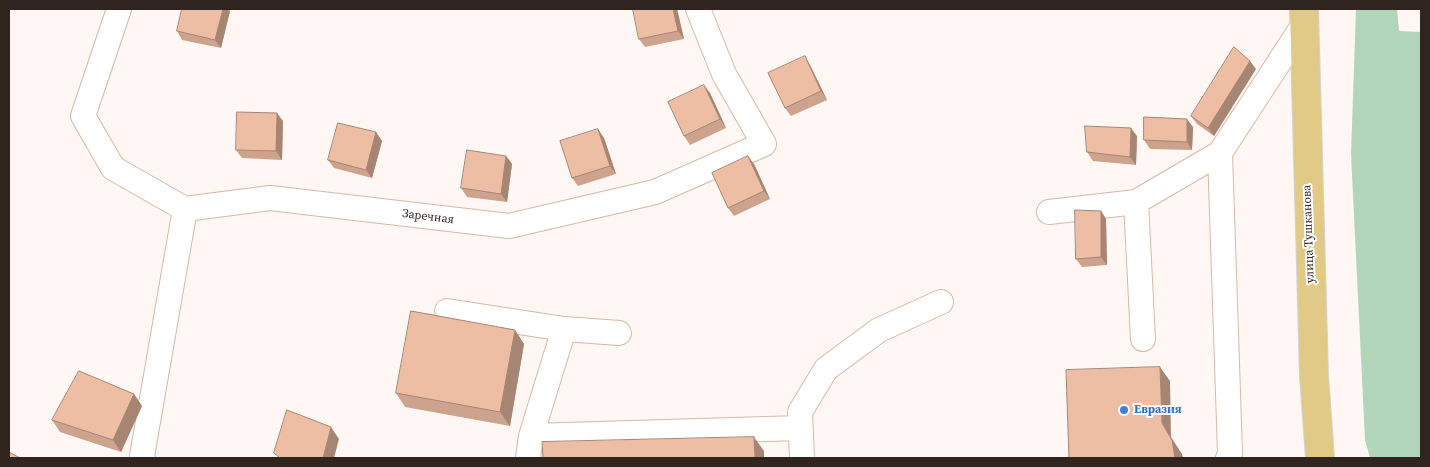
<!DOCTYPE html>
<meta charset="utf-8">
<style>
body{margin:0}
#map{position:relative;width:1430px;height:467px;overflow:hidden;background:#fef7f4;font-family:"Source Serif 4",serif}
canvas{display:block}
.frame{position:absolute;inset:0;border:10px solid #30241e;pointer-events:none}
</style>
<div id="map">
<canvas width="1430" height="467"></canvas>
<div class="frame"></div>
</div>
<script>
const ctx = document.querySelector('canvas').getContext('2d');
ctx.lineJoin = 'round';
function fillPath(path, color) {
  ctx.fillStyle = color;
  ctx.fill(path, 'evenodd');
}
function trace(path, color, width, dash) {
  ctx.strokeStyle = color;
  ctx.lineWidth = width;
  ctx.lineCap = dash ? 'butt' : 'round';
  ctx.setLineDash(dash || []);
  ctx.stroke(path);
}
function write(font, color, halo, rows, align = 'center') {
  ctx.font = font + ' "Source Serif 4",serif';
  ctx.lineWidth = 4;
  ctx.setLineDash([]);
  ctx.textBaseline = 'middle';
  ctx.strokeStyle = halo;
  ctx.fillStyle = color;
  for (const [text, x, y, turn = 0] of rows) {
    ctx.save();
    ctx.translate(x, y);
    ctx.rotate((+turn || 0) * Math.PI / 180);
    ctx.textAlign = isNaN(turn) ? turn : align;
    if (halo) ctx.strokeText(text, 0, 0);
    ctx.fillText(text, 0, 0);
    ctx.restore();
  }
}
const green = new Path2D(`
 M1356 9H1397L1399 31 1421 32V458H1370L1365 440 1351 154Z`);
const minor = new Path2D(`
 M119 9 83 116 113 168 185 209 270 198 509 226 655 192 764 144 724 74 698 9
 M1136 202 1143 339
 M1049 212 1136 202 1220 153
 M447 311 564 329 619 333
 M531 436 564 329
 M143 458 142 456 185 209
 M528 458 531 436 800 428
 M802 458 800 412 826 369 879 330 941 302
 M1228 458 1230 453 1220 153 1304 24`);
const major = new Path2D(`
 M1304 9 1314 376 1320 458`);
const wall = new Path2D(`
 M677 9 684 39 645 47 639 39Z
 M230 11 221 48 182 40 177 31Z
 M810 65 827 100 791 116 785 108Z
 M1256 69 1214 136 1197 124 1191 116Z
 M710 93 726 128 690 145 684 136Z
 M283 121 282 160 242 158 236 150Z
 M1193 127 1192 150 1150 149 1144 140Z
 M376 132 382 141 372 178 334 168 328 160Z
 M1137 136 1136 165 1093 161 1087 152Z
 M604 138 616 174 578 186 572 178Z
 M506 156 512 164 507 202 467 197 461 188Z
 M754 164 770 199 734 216 728 208Z
 M1101 211 1106 219 1107 265 1082 267 1076 259Z
 M515 330 524 344 510 426 405 407 396 393Z
 M134 394 142 406 121 452 60 432 52 420Z`);
const shadedWall = new Path2D(`
 M223 9H228L230 11 221 48 215 40Z
 M673 9H677L684 39 678 31Z
 M805 56 810 65 827 100 821 91Z
 M1250 61 1256 69 1214 136 1208 128Z
 M704 85 710 93 726 128 720 119Z
 M277 113 283 121 282 160 276 151Z
 M1187 119 1193 127 1192 150 1187 142Z
 M1131 128 1137 136 1136 165 1130 157Z
 M598 129 604 138 616 174 610 166Z
 M376 132 382 141 372 178 366 170Z
 M506 156 512 164 507 202 501 194Z
 M748 156 754 164 770 199 764 191Z
 M1101 211 1106 219 1107 265 1101 257Z
 M515 330 524 344 510 426 500 412Z
 M1160 367 1170 381 1171 437 1182 454 1183 458H1175L1162 423Z
 M134 394 142 406 121 452 113 440Z
 M331 427 339 439 334 458H323Z
 M754 437 764 451V458H755Z`);
const building = new Path2D(`
 M182 9H223L215 40 177 31Z
 M633 9H673L678 31 639 39Z
 M1234 47 1250 61 1208 128 1191 116Z
 M805 56 821 91 785 108 768 73Z
 M704 85 720 119 684 136 668 102Z
 M237 112 277 113 276 151 236 150Z
 M1144 117 1187 119V142L1144 140Z
 M338 123 376 132 366 170 328 160Z
 M1085 126 1131 128 1130 157 1087 152Z
 M598 129 610 166 572 178 560 141Z
 M467 150 506 156 501 194 461 188Z
 M748 156 764 191 728 208 712 173Z
 M1075 210 1101 211V257L1076 259Z
 M411 311 515 330 500 412 396 393Z
 M1160 367 1162 423 1172 440 1175 458H1069L1066 370Z
 M79 371 134 394 113 440 52 420Z
 M287 410 331 427 323 458H280L274 453Z
 M754 437 755 458H543L542 442Z
 M9 452 20 458H9Z`);
const markers = [
 [1124,410,5,"#3f7fe0"]
];
const streetNames = [
 ["Заречная",428,217,7],
 ["улица Тушканова",1309,234,-92]
];
const shopNames = [
 ["Евразия",1134,410]
];
fillPath(green, '#b1d6b9');
trace(minor, '#d7b8a7', 26);
trace(major, '#d6d3d2', 30);
trace(minor, '#fff', 24);
trace(major, '#e0ca85', 28);
fillPath(wall, '#cda38d');
fillPath(shadedWall, '#a78573');
fillPath(building, '#eebea4');
trace(building, '#a78573', 1);
for (const [x, y, r, color] of markers) {
  const dot = new Path2D();
  dot.arc(x, y, r, 0, 2 * Math.PI);
  ctx.fillStyle = color;
  ctx.fill(dot);
  trace(dot, '#fff', 2);
}
write('12px', '#30241e', '#fff', streetNames);
write('bold 12px', '#366cbe', '#fff', shopNames, 'left');
</script>
